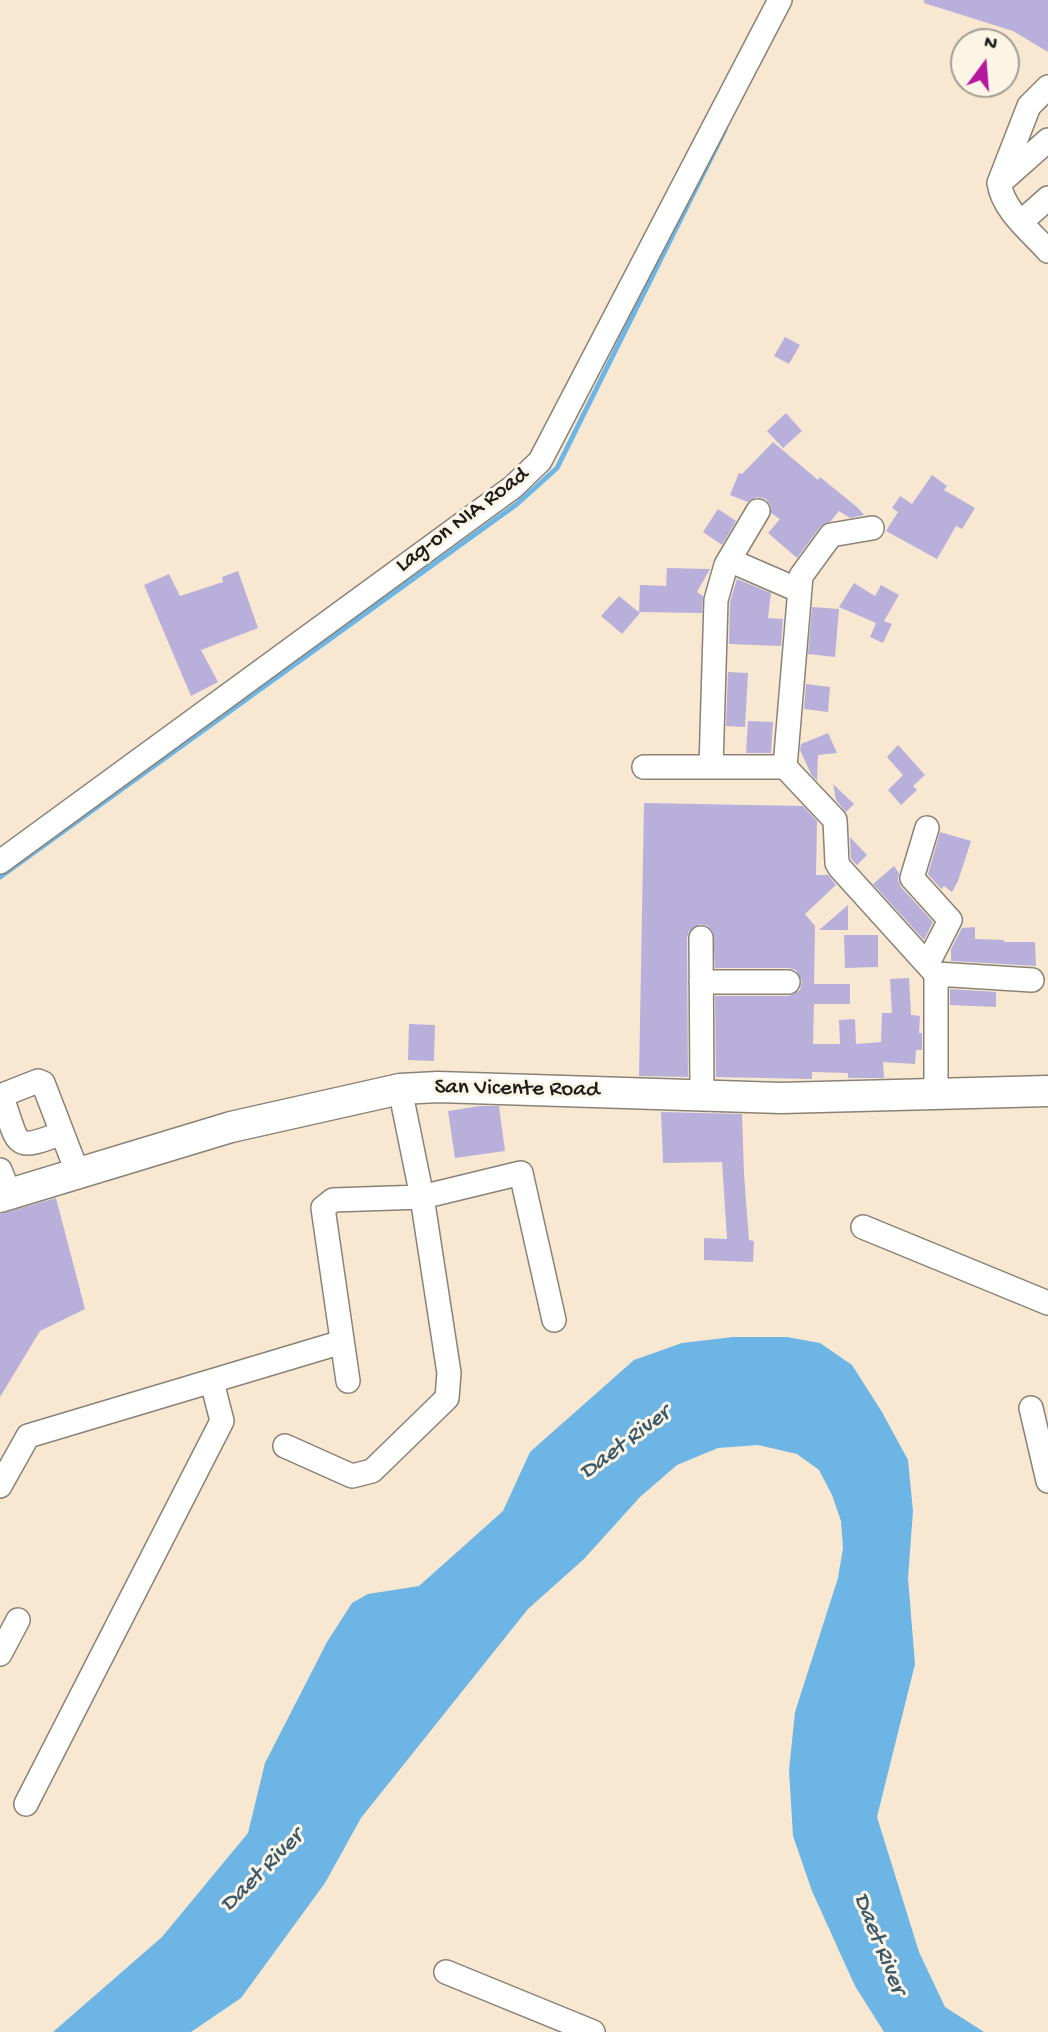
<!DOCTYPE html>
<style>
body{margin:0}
#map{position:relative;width:1048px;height:2032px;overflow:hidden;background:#f8e8d1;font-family:"Gochi Hand",sans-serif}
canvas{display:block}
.north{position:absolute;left:950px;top:28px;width:70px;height:70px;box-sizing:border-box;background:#fcf5e5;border:2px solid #a29e95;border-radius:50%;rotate:16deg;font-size:19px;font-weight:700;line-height:28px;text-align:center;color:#1c1c1c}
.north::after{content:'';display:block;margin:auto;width:24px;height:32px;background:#b5179e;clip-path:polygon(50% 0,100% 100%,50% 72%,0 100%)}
</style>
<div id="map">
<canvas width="1048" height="2032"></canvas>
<div class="north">N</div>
</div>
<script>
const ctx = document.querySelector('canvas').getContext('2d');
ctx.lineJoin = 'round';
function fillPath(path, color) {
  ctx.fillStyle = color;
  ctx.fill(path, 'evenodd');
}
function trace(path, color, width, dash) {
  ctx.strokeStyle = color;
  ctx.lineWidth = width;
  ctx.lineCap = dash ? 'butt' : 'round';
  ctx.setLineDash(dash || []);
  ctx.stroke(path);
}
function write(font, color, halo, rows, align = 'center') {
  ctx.font = font + ' "Gochi Hand",sans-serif';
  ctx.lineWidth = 6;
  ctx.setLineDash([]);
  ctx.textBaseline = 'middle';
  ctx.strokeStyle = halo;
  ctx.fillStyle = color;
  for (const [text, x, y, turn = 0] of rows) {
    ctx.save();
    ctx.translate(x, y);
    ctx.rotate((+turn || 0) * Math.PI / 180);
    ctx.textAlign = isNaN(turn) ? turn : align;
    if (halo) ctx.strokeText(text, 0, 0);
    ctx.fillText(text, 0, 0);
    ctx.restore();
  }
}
const water = new Path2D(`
 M733 1337H787L820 1343 852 1365 882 1412 908 1460 913 1511 908 1578 915 1664 877 1817 919 1952 945 2007 984 2032H884L855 1986 812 1891 793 1836 789 1770 795 1712 838 1578 843 1548 841 1521 832 1495 819 1470 797 1454 758 1445 718 1448 677 1465 640 1497 584 1559 528 1609 361 1818 325 1883 241 1998 191 2032H53L162 1937 248 1833 265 1763 327 1642 352 1603 368 1594 419 1586 503 1511 530 1452 634 1360 682 1343Z`);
const stream = new Path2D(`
 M0 877 517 504 557 468 725 130`);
const building = new Path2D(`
 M924 0H1048V52L1013 31 924 3Z
 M785 337 800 345 789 364 774 356Z
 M786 413 802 431 783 448 767 431Z
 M773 442 818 480 820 477 858 508 864 515 850 518 839 511 831 521 820 527 797 558 768 533 780 519 771 513 770 505 766 499 757 497 748 502 730 495 739 473 742 474Z
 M932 475 947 486 944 490 975 508 962 529 956 526 937 559 886 531 898 512 892 508 900 496 912 504Z
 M718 509 736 521 722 545 703 532Z
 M667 568 710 569 697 592 703 596 702 613 639 612 640 585 666 586Z
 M238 571 258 628 201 650 218 682 191 696 144 585 169 574 180 596 223 582 222 577Z
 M737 579 771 593 768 618 783 619 781 646 729 644 730 602Z
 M854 583 875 596 881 585 899 595 884 621 892 624 883 643 870 637 876 623 839 607Z
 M619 596 640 613 622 634 601 616Z
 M812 607 839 609 835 657 808 654Z
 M728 672 748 673 745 727 726 726Z
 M806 684 830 687 828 712 804 709Z
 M748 721 773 722 771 753H746Z
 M828 733 837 753 818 755 817 781 811 774 800 750 801 744Z
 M898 745 925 775 913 786 917 790 901 805 888 790 903 775 887 757Z
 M833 784 854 804 846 812 836 800Z
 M644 803 803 806 817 821 816 875H828L836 885 805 914 815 926 814 984H850V1004H814L813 1044H840L839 1020 855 1019 856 1044 881 1042 882 1013H892L890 979 909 978 911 1015 920 1016 919 1033H922V1050H916L915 1064 883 1062 884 1078H848V1073L812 1072V1079L716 1077 715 996H789L800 990 802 981 796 970 789 968H715L713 932 708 926 700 924 689 931 687 938 688 1077 639 1076Z
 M940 832 971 841 958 881 952 892 944 886 941 889 928 874Z
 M850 837 867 855 857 865 851 859Z
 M894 866 899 873 898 880 901 887 933 922 924 940 873 884Z
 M848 905V930H819Z
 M975 927V939L1004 940V942H1035L1036 966 951 961V949L962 928Z
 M844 935H878V967L845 968Z
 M950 989 996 992V1007L950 1005Z
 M409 1024 435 1025 434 1061 408 1060Z
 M480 1106H499L505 1151 455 1158 448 1111Z
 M661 1112 742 1114 744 1174 749 1240 754 1241 753 1262 704 1260V1238L727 1239 722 1162 663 1163Z
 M56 1198 85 1309 40 1331 0 1397V1214Z`);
const minor = new Path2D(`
 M1048 87 1029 106 999 183C1003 210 1030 231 1048 251
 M1002 181 1048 140
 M1021 222 1048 198
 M872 528 831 535 801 576 785 767 835 820 837 863 840 868 936 974V1094
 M729 560 798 590
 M644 767H785
 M711 767 716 600 726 565 758 511
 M927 828 912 878 950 920 928 963
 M0 862 513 487 540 461 780 0
 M701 938 702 1095
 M936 974 1032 980
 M701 982H788
 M62 1133C13 1152 19 1146 3 1100L5 1094 38 1081 43 1083 78 1174
 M0 1170 10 1195
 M863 1227 1048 1303
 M348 1381 323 1208 333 1200 422 1197 521 1173 554 1320
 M1031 1408 1048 1481
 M285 1446 352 1476 372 1471 447 1398 449 1373 422 1197 400 1089
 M0 1486 28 1436 342 1342
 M0 1654 18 1620
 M26 1804 222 1421 212 1382
 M446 1972 593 2032`);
const major = new Path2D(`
 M0 1197 231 1127 400 1089 438 1087 781 1098 1048 1091`);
const streetNames = [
 ["Lag-on NIA Road",463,521,-37],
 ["San Vicente Road",517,1090,1]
];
const waterNames = [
 ["Daet River",626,1444,-37],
 ["Daet River",263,1872,-45],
 ["Daet River",878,1944,68]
];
fillPath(water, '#6db5e5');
trace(stream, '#6db5e5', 5);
fillPath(building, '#b8b0db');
trace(minor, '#8a8276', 26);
trace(major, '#8a8276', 33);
trace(minor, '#fff', 23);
trace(major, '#fff', 30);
write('23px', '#1c1c1c', '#fcf5e5', streetNames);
write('italic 24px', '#3c596c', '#fcf5e5', waterNames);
</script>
